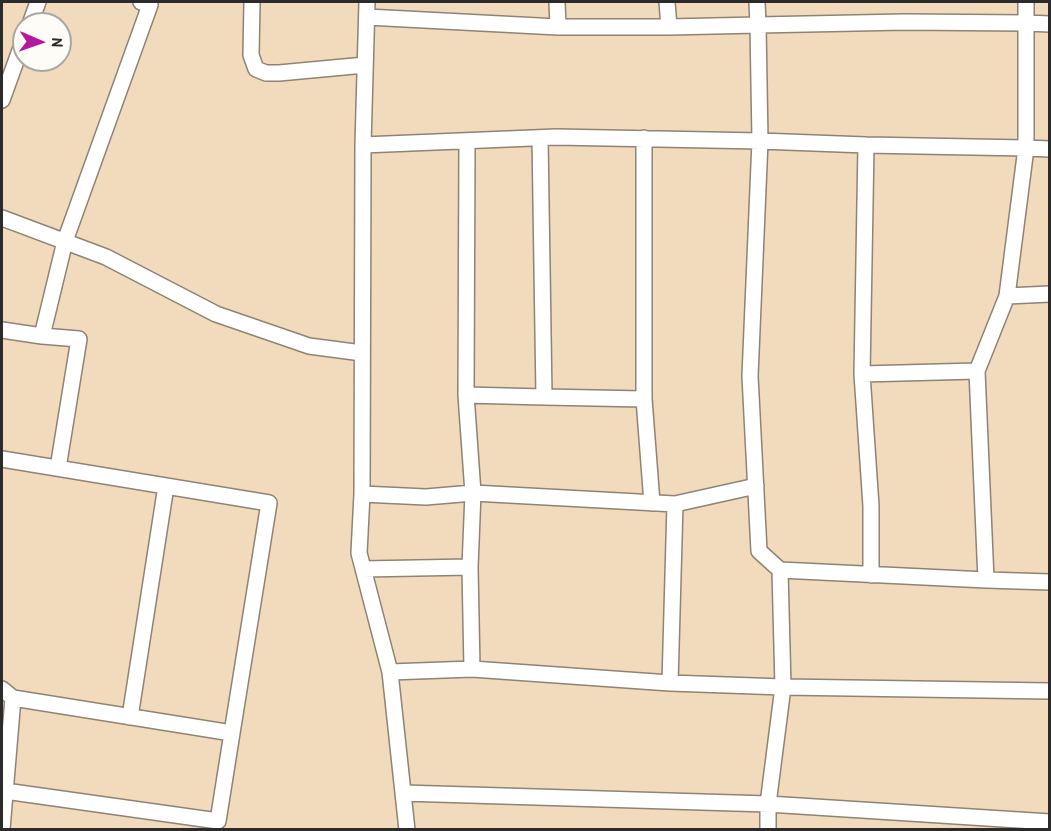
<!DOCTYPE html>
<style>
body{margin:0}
#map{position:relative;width:1051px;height:831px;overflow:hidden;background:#f2dbbc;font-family:"Patrick Hand",sans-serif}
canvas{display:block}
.frame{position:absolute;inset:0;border:3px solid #2b2b2b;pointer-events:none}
.north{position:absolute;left:12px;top:12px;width:60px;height:60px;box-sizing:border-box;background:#fdfcf7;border:2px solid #a9a8a5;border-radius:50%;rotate:92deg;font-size:16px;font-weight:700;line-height:24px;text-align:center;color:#2b2b2b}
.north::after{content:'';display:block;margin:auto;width:21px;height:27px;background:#b5179e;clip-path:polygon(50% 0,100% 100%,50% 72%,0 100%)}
</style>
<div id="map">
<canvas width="1051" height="831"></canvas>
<div class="frame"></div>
<div class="north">N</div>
</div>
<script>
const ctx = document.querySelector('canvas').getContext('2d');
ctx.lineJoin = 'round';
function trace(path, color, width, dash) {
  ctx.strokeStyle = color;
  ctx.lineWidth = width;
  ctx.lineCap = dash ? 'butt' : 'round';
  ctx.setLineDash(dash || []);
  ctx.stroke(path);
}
const minor = new Path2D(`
 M252 2 251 55 256 69 266 73H279L365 65
 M367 2 363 145 556 137 760 141 750 376 759 551 780 570 986 580 977 371
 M557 2 558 27H669
 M667 2 669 27 758 25 760 141 866 145
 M757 2 758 25 904 22 1026 23V2
 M367 17 558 27
 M30 24 38 2
 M1050 24 1026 23V148L1007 296 977 371 862 374 866 145 1026 148 1050 149
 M2 100 24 39
 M644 138V399L652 503
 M467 141 466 395 473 493 675 504 756 486
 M363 145 362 494 359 553 390 672 472 669 670 683
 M2 218 106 257 216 314 309 346 362 353
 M1007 296 1050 294
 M2 330 42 336 65 241 150 5 141 2
 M42 336 79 339 58 468
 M862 374 871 506V575
 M466 395 544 397 540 138
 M544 397 644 399
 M2 459 269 503 232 733 13 698 2 689
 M362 494 426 497 473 493 470 567
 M675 504 670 683 783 687 768 804V830
 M363 569 470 567 472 669
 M780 570 783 687 1050 691
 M986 580 1050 582
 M390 672 407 830
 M130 717 166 486
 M5 791 218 821 232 733
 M403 793 768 804 1050 822
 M2 829 13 698`);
trace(minor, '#8e8374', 18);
trace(minor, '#fff', 15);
</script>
